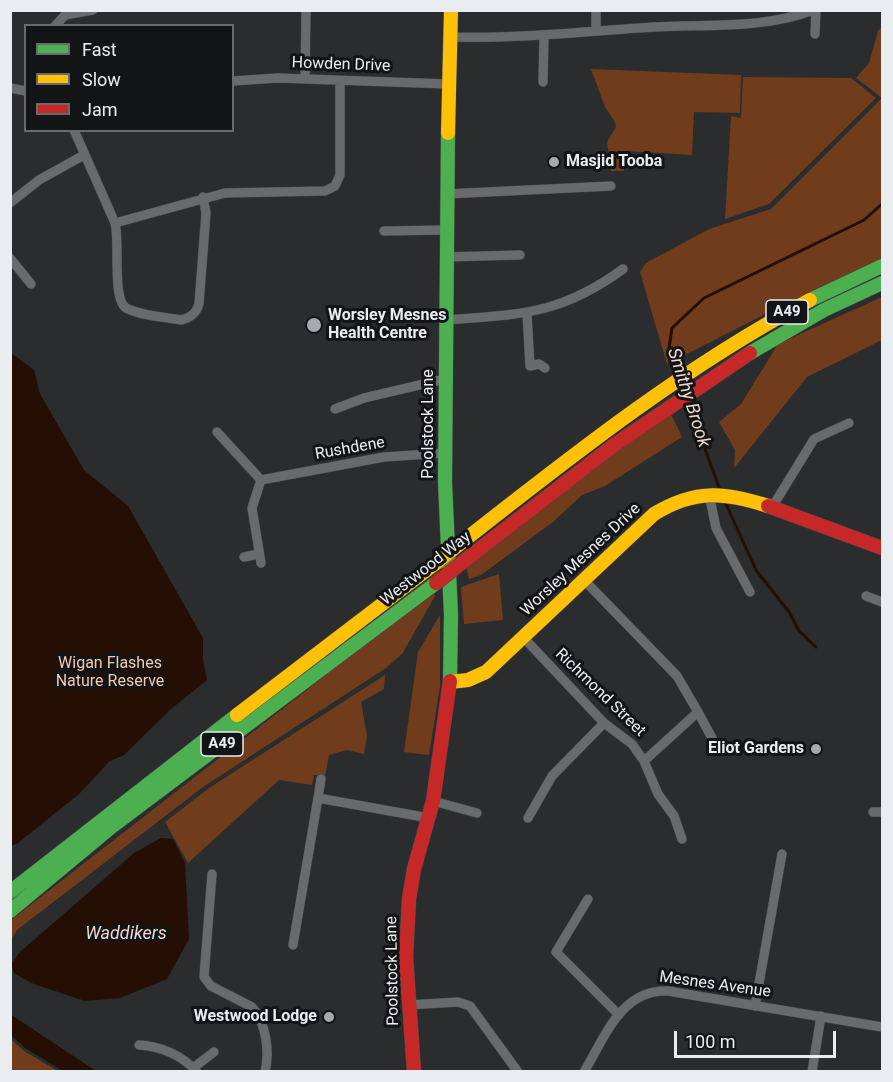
<!DOCTYPE html>
<style>
body{margin:0}
#map{position:relative;width:893px;height:1082px;overflow:hidden;background:#2a2c2e;font-family:Roboto,sans-serif}
canvas{display:block}
.frame{position:absolute;inset:0;border:12px solid #eaedf0;pointer-events:none}
.legend{position:absolute;left:24px;top:24px;width:210px;height:108px;box-sizing:border-box;background:#121416;border:2px solid #686b6d;margin:0;padding:8px 10px;list-style:none;font-size:18px;color:#eaedf0}
.legend li{display:flex;align-items:center;gap:12px;height:30px}
.legend b{width:30px;border:2px solid #686b6d}
.scale{position:absolute;left:674px;top:1031px;width:162px;height:27px;box-sizing:border-box;border:3px solid #eaedf0;border-top:0;padding-left:8px;font-size:18px;line-height:21px;white-space:nowrap;color:#eaedf0;-webkit-text-stroke:4px #121416;paint-order:stroke}
</style>
<div id="map">
<canvas width="893" height="1082"></canvas>
<div class="frame"></div>
<ul class="legend">
<li><b style="height:8px;background:#4caf50"></b>Fast</li>
<li><b style="height:8px;background:#ffc107"></b>Slow</li>
<li><b style="height:8px;background:#c62828"></b>Jam</li>
</ul>
<div class="scale">100 m</div>
</div>
<script>
const ctx = document.querySelector('canvas').getContext('2d');
ctx.lineJoin = 'round';
function fillPath(path, color) {
  ctx.fillStyle = color;
  ctx.fill(path, 'evenodd');
}
function trace(path, color, width, dash) {
  ctx.strokeStyle = color;
  ctx.lineWidth = width;
  ctx.lineCap = dash ? 'butt' : 'round';
  ctx.setLineDash(dash || []);
  ctx.stroke(path);
}
function write(font, color, halo, rows, align = 'center') {
  ctx.font = font + ' Roboto,sans-serif';
  ctx.lineWidth = 6;
  ctx.setLineDash([]);
  ctx.textBaseline = 'middle';
  ctx.strokeStyle = halo;
  ctx.fillStyle = color;
  for (const [text, x, y, turn = 0] of rows) {
    ctx.save();
    ctx.translate(x, y);
    ctx.rotate((+turn || 0) * Math.PI / 180);
    ctx.textAlign = isNaN(turn) ? turn : align;
    if (halo) ctx.strokeText(text, 0, 0);
    ctx.fillText(text, 0, 0);
    ctx.restore();
  }
}
const green = new Path2D(`
 M882 27V263L789 302 667 364 640 272 646 263 709 229 771 209 882 98 856 78 869 63 878 31Z
 M591 69 741 75 740 113 694 112 692 155 626 151 624 171H611L607 142 616 127 615 122 605 107Z
 M743 77 851 78 876 98 769 204 725 219 731 116 741 118Z
 M882 297V340L807 377 734 468 735 450 719 422 741 404 778 344Z
 M669 410 682 437 605 486 582 495 553 522 481 575 469 579 466 565Z
 M499 574 503 620 464 624 461 587Z
 M434 591 435 596 402 654 386 668 203 787 17 930 11 940V920Z
 M440 615V686L429 755 404 752 418 652Z
 M385 675 384 689 361 702 367 736 364 754 347 750 329 755 325 776 314 775 312 785 279 780 188 863 165 822 209 788Z
 M10 1038 24 1051 58 1071H11Z`);
const water = new Path2D(`
 M11 353 34 370 40 394 84 470 128 506 203 638V660L207 680 171 709 124 755 110 761 79 794 18 843 11 846Z
 M161 838 173 839 185 863 189 939 167 979 120 998 85 1001 31 983 14 973 11 964 20 952 134 853Z
 M10 1014 96 1071H63L25 1048 11 1035Z`);
const stream = new Path2D(`
 M676 372 669 348 672 328 704 298 864 220 882 204
 M687 400 720 490
 M725 502 756 570 789 612 799 631 816 647`);
const street = new Path2D(`
 M55 26 65 15 93 10
 M596 30V10
 M815 34 816 10
 M450 37C519 39 586 31 655 27 706 24 765 29 813 10
 M305 79 306 10
 M232 81 278 78 448 84
 M543 82 544 36
 M10 88 26 91
 M74 130 115 223 225 193 325 191 335 186 340 175V82
 M446 194 611 186
 M10 203 39 180 84 155
 M115 223C120 242 112 299 126 308 141 316 165 317 181 320 190 318 196 314 199 304L206 213 203 197
 M384 231 445 230
 M445 257 520 255
 M10 258 31 284
 M527 314 530 366 539 364 545 368
 M447 320C521 314 560 315 623 269
 M335 409 364 398 445 379
 M217 432 261 480
 M709 494 716 528 750 592
 M771 509 814 439 849 423
 M617 525 636 510
 M244 557 259 554
 M261 563 252 508 261 480 384 457 445 453
 M584 580 677 676 698 712 644 761
 M866 596 882 602
 M523 637 604 723 632 744 644 761 658 794 674 816 682 839
 M698 712 712 738
 M318 798 321 779
 M433 801 477 813
 M873 812H882
 M528 818 552 776 604 723
 M212 874 204 977 211 986 252 1007C266 1023 270 1051 265 1072
 M588 899 556 952 619 1015
 M293 945 318 798 429 818
 M408 1005 458 1002 470 1006 518 1072
 M755 1006 782 854
 M139 1045C160 1046 182 1055 197 1072
 M193 1068 214 1052
 M584 1072C605 1037 621 989 668 991L882 1027
 M812 1072 821 1016`);
const fast = new Path2D(`
 M448 133 445 482 451 615 450 681
 M810 300 882 266
 M750 353 824 310 882 283
 M10 892 237 715
 M10 911 110 828 436 583`);
const slow = new Path2D(`
 M448 133 451 10
 M462 542C574 454 684 367 810 300
 M450 682 468 680 486 672 654 514C695 489 724 492 768 506
 M237 715 436 563`);
const jam = new Path2D(`
 M768 506 882 548
 M464 561 614 445 750 353
 M414 1072 406 957 409 899 414 869 433 801 450 681`);
const slowBridge = new Path2D(`
 M436 563 462 542`);
const jamBridge = new Path2D(`
 M436 583 464 561`);
const markers = [
 [554,162,6,"#a7a9ac"],
 [314,325,8,"#a7a9ac"],
 [816,749,6,"#a7a9ac"],
 [329,1017,6,"#a7a9ac"]
];
const shields = [
 [787,312,42],
 [222,744,42]
];
const shieldNames = [
 ["A49",787,312],
 ["A49",222,744]
];
const streetNames = [
 ["Howden Drive",341,65,2],
 ["Poolstock Lane",429,424,-90],
 ["Rushdene",350,449,-10],
 ["Worsley Mesnes Drive",581,560,-43],
 ["Westwood Way",426,569,-38],
 ["Richmond Street",600,693,44],
 ["Poolstock Lane",393,971,-91],
 ["Mesnes Avenue",715,985,8]
];
const poiNames = [
 ["Masjid Tooba",566,162],
 ["Worsley Mesnes",328,316],
 ["Health Centre",328,334],
 ["Eliot Gardens",804,749,"right"],
 ["Westwood Lodge",317,1017,"right"]
];
const parkNames = [
 ["Wigan Flashes",110,664],
 ["Nature Reserve",110,682]
];
const waterNames = [
 ["Smithy Brook",688,398,72],
 ["Waddikers",126,934]
];
fillPath(green, '#713c1c');
fillPath(water, '#250e04');
trace(stream, '#250e04', 3);
trace(street, '#46484a', 10);
trace(fast, '#46484a', 15);
trace(slow, '#46484a', 15);
trace(jam, '#46484a', 15);
trace(street, '#686a6c', 9);
trace(fast, '#4caf50', 14);
trace(slow, '#ffc107', 14);
trace(jam, '#c62828', 14);
trace(slowBridge, '#46484a', 15, []);
trace(jamBridge, '#46484a', 15, []);
trace(slowBridge, '#ffc107', 14);
trace(jamBridge, '#c62828', 14);
for (const [x, y, r, color] of markers) {
  const dot = new Path2D();
  dot.arc(x, y, r, 0, 2 * Math.PI);
  ctx.fillStyle = color;
  ctx.fill(dot);
  trace(dot, '#121416', 2);
}
for (const [x, y, w] of shields) {
  const box = new Path2D();
  box.roundRect(x - w / 2, y - 12, w, 24, 4.5);
  ctx.fillStyle = '#121416';
  ctx.fill(box);
  trace(box, '#eaedf0', 1.5);
}
write('bold 15px', '#eaedf0', null, shieldNames);
write('16px', '#eaedf0', '#121416', streetNames);
write('bold 16px', '#eaedf0', '#121416', poiNames, 'left');
write('16px', '#f7c8b0', '#121416', parkNames);
write('italic 18px', '#efd7cb', '#121416', waterNames);
</script>
